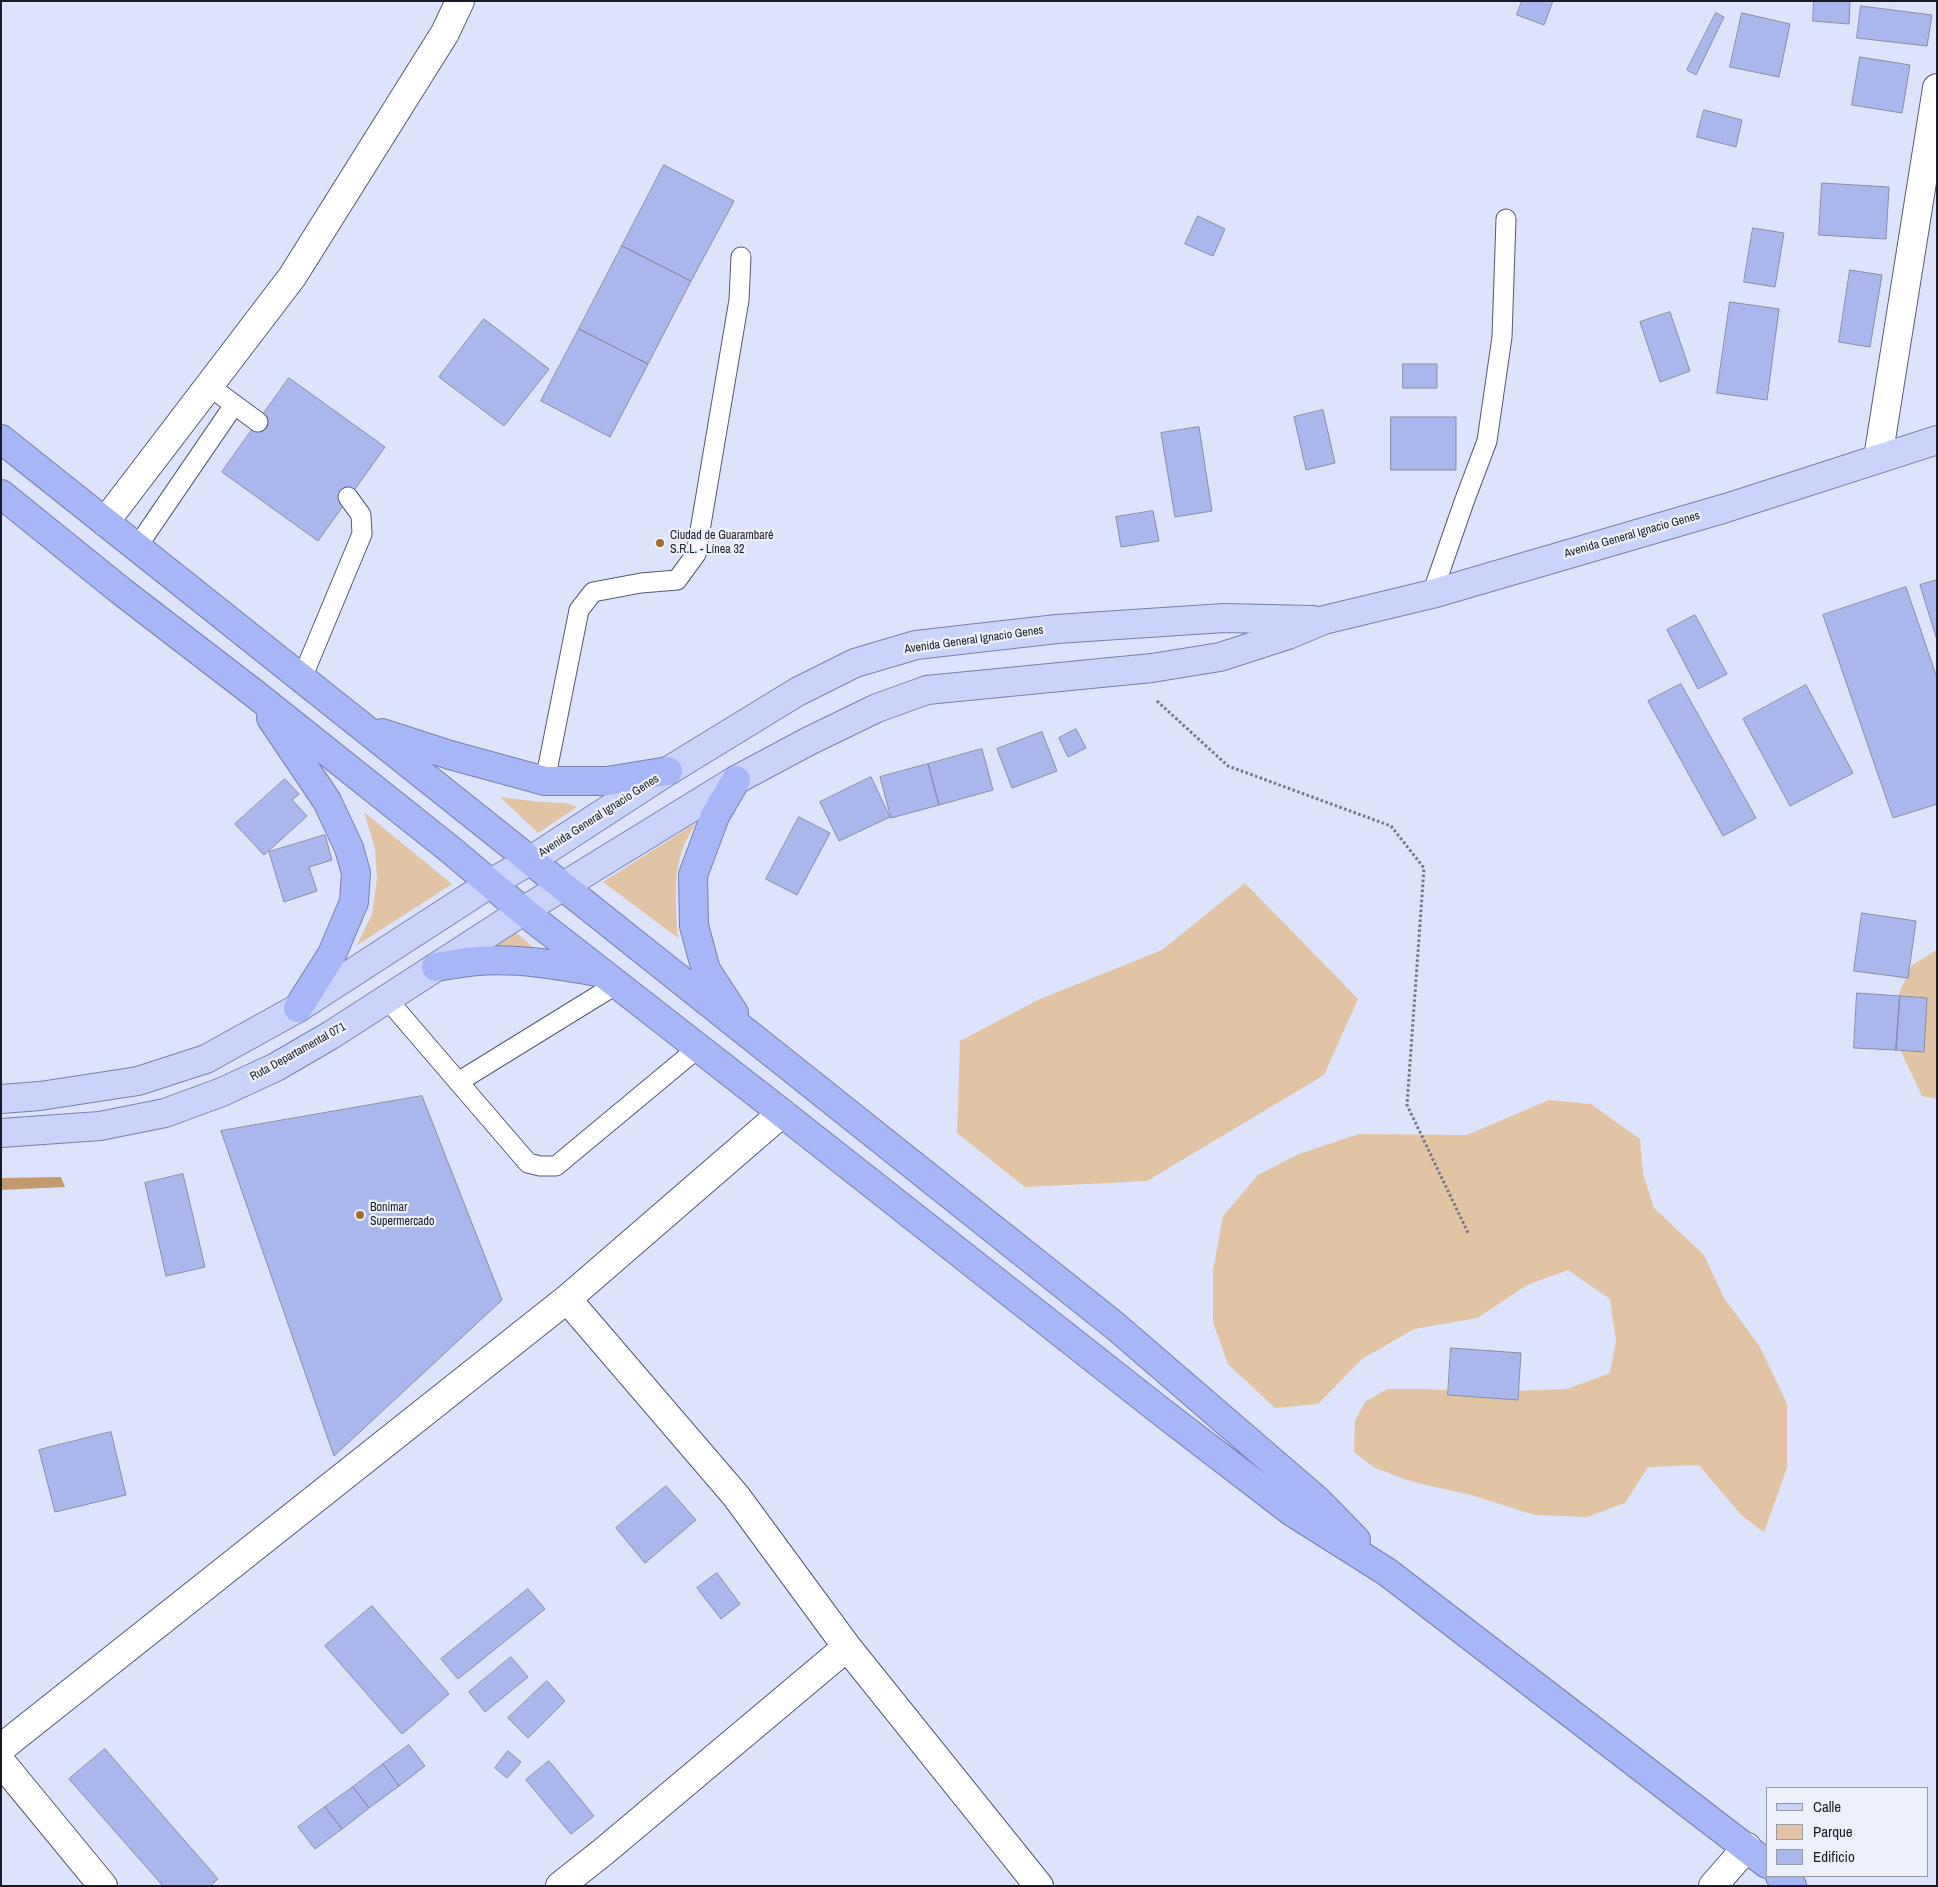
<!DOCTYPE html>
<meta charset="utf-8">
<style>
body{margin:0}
#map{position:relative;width:1938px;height:1887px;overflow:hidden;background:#dde3fa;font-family:"Archivo Narrow",sans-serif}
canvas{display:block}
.frame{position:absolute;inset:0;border:2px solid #191b26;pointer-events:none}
.legend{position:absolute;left:1766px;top:1787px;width:162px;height:90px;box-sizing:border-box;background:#edf1fc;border:1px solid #989ba6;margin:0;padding:6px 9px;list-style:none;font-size:15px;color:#191b26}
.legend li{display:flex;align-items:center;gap:10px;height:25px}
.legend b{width:25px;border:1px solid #989ba6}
</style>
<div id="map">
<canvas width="1938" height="1887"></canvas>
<div class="frame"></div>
<ul class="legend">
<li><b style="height:6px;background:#cad3fa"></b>Calle</li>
<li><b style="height:14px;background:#e2c3a3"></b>Parque</li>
<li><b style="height:14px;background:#a9b7ec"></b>Edificio</li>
</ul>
</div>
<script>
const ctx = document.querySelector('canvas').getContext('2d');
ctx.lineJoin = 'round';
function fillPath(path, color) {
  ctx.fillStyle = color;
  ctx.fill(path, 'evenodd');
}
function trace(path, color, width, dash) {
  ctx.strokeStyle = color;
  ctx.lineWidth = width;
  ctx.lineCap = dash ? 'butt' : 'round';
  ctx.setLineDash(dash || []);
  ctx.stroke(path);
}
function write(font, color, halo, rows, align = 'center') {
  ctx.font = font + ' "Archivo Narrow",sans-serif';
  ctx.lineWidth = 4.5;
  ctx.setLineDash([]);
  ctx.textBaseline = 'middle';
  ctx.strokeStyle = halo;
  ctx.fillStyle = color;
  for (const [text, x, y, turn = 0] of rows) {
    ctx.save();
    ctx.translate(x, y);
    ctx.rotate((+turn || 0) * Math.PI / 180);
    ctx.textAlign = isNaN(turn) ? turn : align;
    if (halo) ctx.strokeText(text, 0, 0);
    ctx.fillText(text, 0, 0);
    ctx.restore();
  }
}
const green = new Path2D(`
 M500 797 541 802 567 803 577 807 538 833Z
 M364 812 452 884 357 945 372 914 377 879 375 848Z
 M696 823C691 832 685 841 682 851 673 875 676 913 678 938L603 882Z
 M1245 883 1358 999 1324 1075 1147 1181 1025 1187 957 1133 960 1041 1040 999 1162 950Z
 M512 929 551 963 468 960Z
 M1937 950V1099L1922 1096 1896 1041 1891 1011 1912 965Z
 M1549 1100 1591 1104 1640 1139 1643 1174 1654 1208 1704 1255 1724 1298 1760 1347 1787 1404V1468L1764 1532 1742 1516 1699 1465 1648 1467 1625 1503 1587 1517 1535 1515 1471 1495 1413 1482 1375 1468 1354 1452 1355 1421 1365 1402 1387 1389H1425L1488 1392 1567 1389 1610 1373 1616 1341 1610 1299 1568 1270 1527 1285 1477 1318 1414 1329 1362 1359 1318 1404 1275 1408 1228 1364 1213 1322V1271L1223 1216 1258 1175 1299 1154 1359 1134 1467 1135Z`);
const water = new Path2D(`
 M61 1177 65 1187 1 1190V1178Z`);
const building = new Path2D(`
 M1522 1H1553L1544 25 1517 15Z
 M1814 1H1850L1849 24 1813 21Z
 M1861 6 1932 15 1927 46 1857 38Z
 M1716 13 1724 17 1696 75 1687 70Z
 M1742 13 1790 24 1779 77 1730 67Z
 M1860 57 1910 65 1902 113 1852 105Z
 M1704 110 1742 120 1736 147 1697 137Z
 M664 165 734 201 691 281 622 246Z
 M1822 183 1889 187 1886 239 1819 235Z
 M1198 216 1225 229 1213 256 1185 244Z
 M1753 228 1784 233 1775 287 1744 282Z
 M622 246 691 281 648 364 579 329Z
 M1850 270 1882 275 1870 347 1839 342Z
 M1730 302 1779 309 1767 400 1717 393Z
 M1670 312 1690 371 1660 382 1640 322Z
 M484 319 549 369 504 426 439 377Z
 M579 329 648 364 610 437 541 401Z
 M1403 364H1437V388H1403Z
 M289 378 385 447 318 541 222 472Z
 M1323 410 1335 463 1306 470 1294 417Z
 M1391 417H1456V470H1391Z
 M1199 427 1212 511 1175 517 1161 433Z
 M1153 511 1159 541 1121 547 1116 517Z
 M1937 580V640L1920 585Z
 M1906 587 1937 678V804L1893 818 1823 615Z
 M1695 615 1727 674 1698 689 1667 630Z
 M1681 684 1756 818 1723 836 1648 701Z
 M1806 685 1853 773 1790 806 1743 719Z
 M1076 729 1086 748 1068 757 1059 738Z
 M1042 732 1057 771 1012 788 997 749Z
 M982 749 993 790 939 805 928 764Z
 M928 764 939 805 891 818 880 777Z
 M871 777 890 817 839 841 820 802Z
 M285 779 299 794 292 800 307 816 264 855 235 824Z
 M799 817 830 833 797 895 766 879Z
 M325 835 332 860 309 867 317 891 284 902 269 852Z
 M1862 913 1916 921 1908 978 1854 971Z
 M1857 993 1900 996 1896 1050 1854 1048Z
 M1900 996 1927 998 1924 1052 1896 1050Z
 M422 1096 502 1300 334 1456 221 1131Z
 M183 1174 205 1267 166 1276 145 1183Z
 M1451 1348 1521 1353 1518 1400 1448 1395Z
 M111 1432 126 1495 55 1512 39 1450Z
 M666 1486 696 1520 645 1563 616 1528Z
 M717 1573 740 1604 721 1619 697 1588Z
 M528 1589 545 1609 458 1679 441 1659Z
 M372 1606 449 1694 402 1734 325 1646Z
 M511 1657 528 1677 485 1712 469 1692Z
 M547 1681 565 1701 528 1738 508 1718Z
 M409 1745 425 1766 399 1786 383 1764Z
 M105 1749 218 1879 210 1886H163L69 1779Z
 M508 1751 521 1762 507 1778 495 1768Z
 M549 1761 594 1816 571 1834 526 1780Z
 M383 1764 399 1786 369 1808 353 1787Z
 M353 1787 369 1808 342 1829 325 1807Z
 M325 1807 342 1829 315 1849 298 1827Z`);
const path = new Path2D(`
 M1157 701 1228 766 1391 826 1424 868 1407 1105 1469 1235`);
const lane = new Path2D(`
 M209 386 258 422
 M137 547 234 405
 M1432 594 1464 502 1487 441 1502 337 1506 219
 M302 678 362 534 361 515 348 497
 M545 781 579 610 593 592 641 583 677 580 696 554 739 300 741 257
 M387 999 528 1163 540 1166H556L698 1048
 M458 1082 617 984`);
const street = new Path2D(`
 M1878 458 1937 88
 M105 522 292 277 445 33 460 1
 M567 1299 736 1496 847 1647 1039 1886
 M1 1748 567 1299 782 1113
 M1 1762 103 1886
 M560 1886 603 1852 847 1647
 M1713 1886 1747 1847`);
const primary = new Path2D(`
 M1 1099 40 1096 138 1081 206 1059 298 1008 491 883 531 860 668 771 797 692 855 663 916 645 1057 629 1224 618 1313 620
 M1 1133 100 1126 165 1113 222 1092 276 1067 331 1035 523 911 736 780 809 741 877 708 927 690 1152 668 1220 657 1288 635 1324 620 1432 594 1726 508 1937 440`);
const highway = new Path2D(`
 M1 439 1114 1325 1317 1500 1356 1540
 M1 494 121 591 255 694 452 851 523 911 782 1113 1163 1413 1292 1512 1387 1572 1767 1864
 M271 718 327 801 349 848 356 873 354 902 332 954 298 1008
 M382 733 450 755 545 781H607L668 771
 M436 967C450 965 464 962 478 961 518 958 559 965 598 972
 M734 1013 706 970 694 926 693 875 715 816 736 780
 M1780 1876 1792 1886`);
const markers = [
 [660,543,5,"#a56d2a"],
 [360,1215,5,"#a56d2a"]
];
const streetNames = [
 ["Avenida General Ignacio Genes",1632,535,-16],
 ["Avenida General Ignacio Genes",974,640,-8],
 ["Avenida General Ignacio Genes",599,816,-33],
 ["Ruta Departamental 071",298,1052,-29]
];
const poiNames = [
 ["Ciudad de Guarambaré",670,536],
 ["S.R.L. - Línea 32",670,550],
 ["Bonimar",370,1208],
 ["Supermercado",370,1222]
];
fillPath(green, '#e2c3a3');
fillPath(water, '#c3996e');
fillPath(building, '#a9b7ec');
trace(building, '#868da7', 1);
trace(lane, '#535a72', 21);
trace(street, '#535a72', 30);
trace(primary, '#7580ae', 30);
trace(highway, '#7580ae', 30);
trace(path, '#737687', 3, [2.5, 2.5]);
trace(lane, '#fff', 19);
trace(street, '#fff', 28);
trace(primary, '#cad3fa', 28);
trace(highway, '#a7b6f7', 28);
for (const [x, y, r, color] of markers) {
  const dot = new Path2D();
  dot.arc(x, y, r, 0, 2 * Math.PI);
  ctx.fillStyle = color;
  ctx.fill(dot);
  trace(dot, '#edf1fc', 2);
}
write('12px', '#191b26', '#edf1fc', streetNames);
write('12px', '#191b26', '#edf1fc', poiNames, 'left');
</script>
